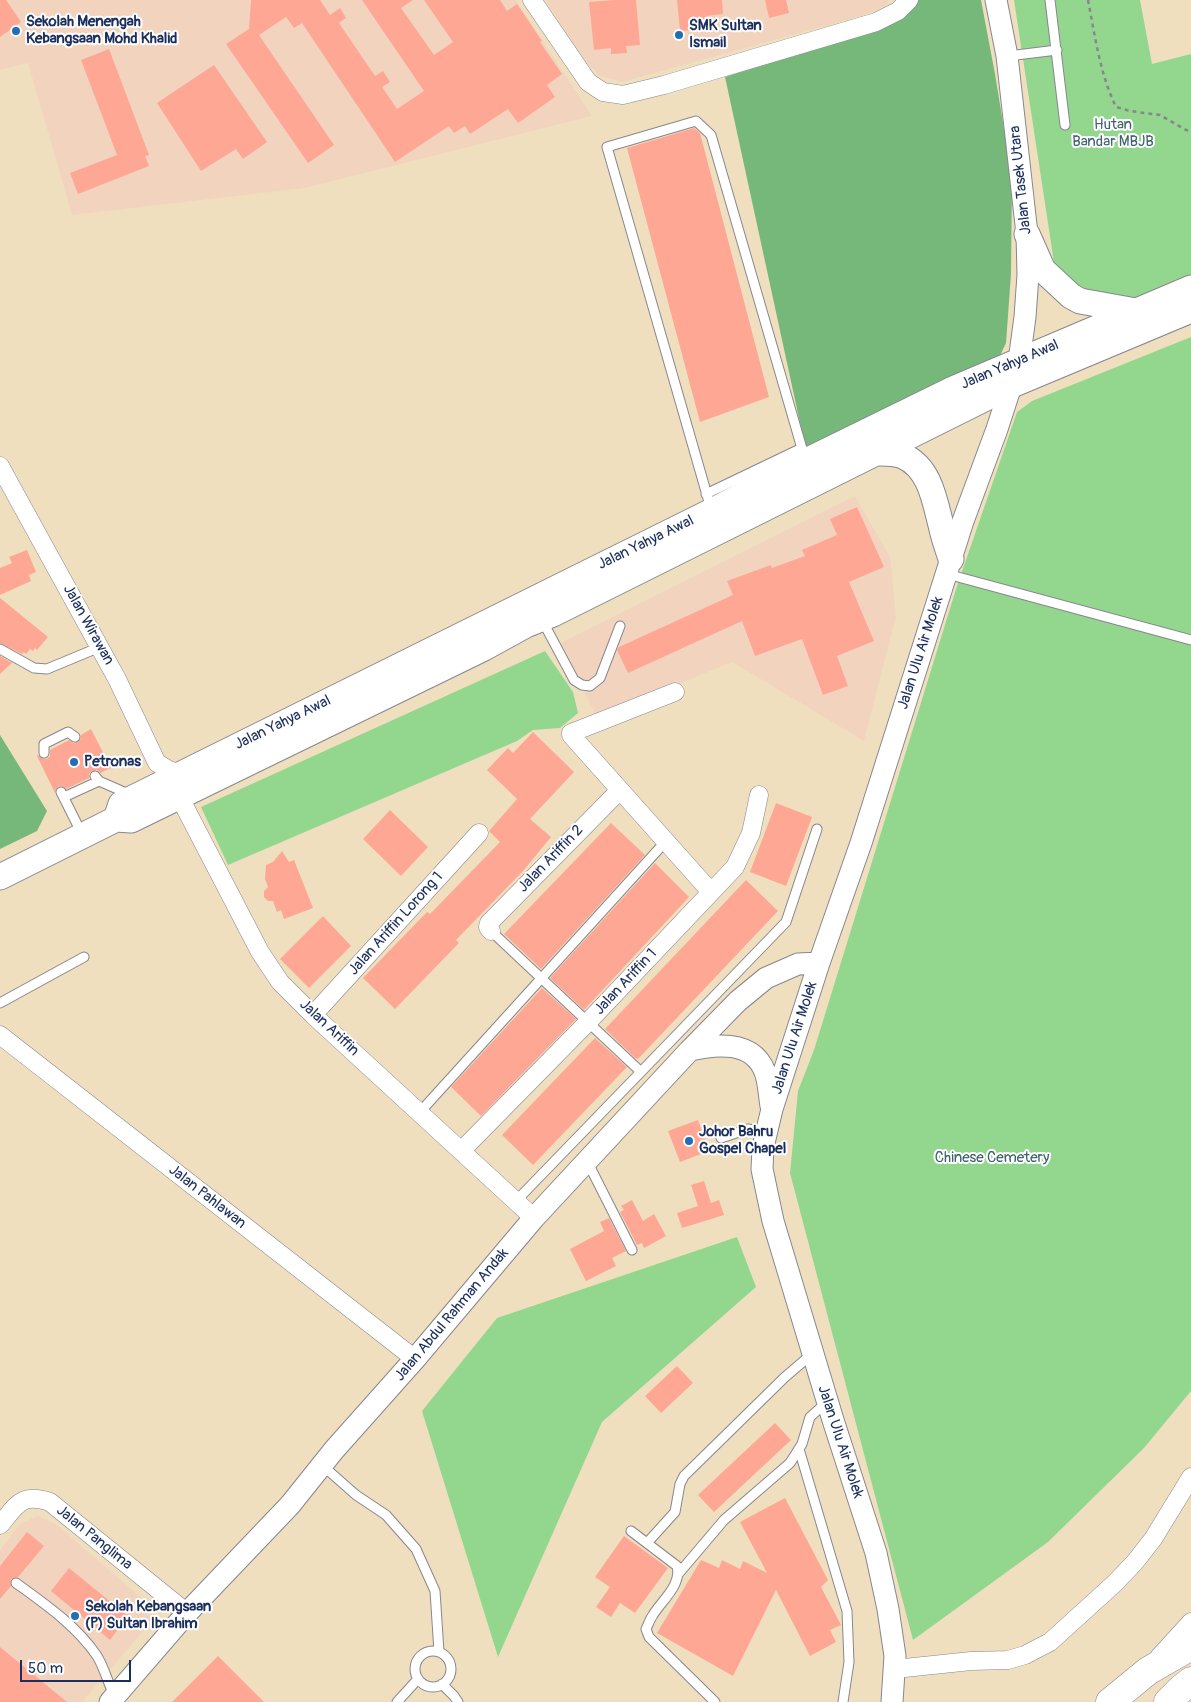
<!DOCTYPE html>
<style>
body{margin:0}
#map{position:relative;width:1191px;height:1702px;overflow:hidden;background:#f0dfbf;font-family:Pangolin,sans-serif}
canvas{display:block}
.scale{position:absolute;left:20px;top:1660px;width:111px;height:22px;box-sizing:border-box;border:2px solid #1b2f5e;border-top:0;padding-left:6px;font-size:15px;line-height:18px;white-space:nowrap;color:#1b2f5e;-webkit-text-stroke:4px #fff;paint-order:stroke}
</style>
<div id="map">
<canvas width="1191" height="1702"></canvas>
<div class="scale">50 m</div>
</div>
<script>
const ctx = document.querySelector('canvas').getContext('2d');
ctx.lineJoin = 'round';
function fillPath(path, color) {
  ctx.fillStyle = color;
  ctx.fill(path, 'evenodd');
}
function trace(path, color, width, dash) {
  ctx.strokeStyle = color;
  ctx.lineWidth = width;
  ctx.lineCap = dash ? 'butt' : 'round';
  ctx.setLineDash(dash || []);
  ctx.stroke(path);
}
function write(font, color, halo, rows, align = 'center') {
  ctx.font = font + ' Pangolin,sans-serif';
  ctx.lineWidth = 4;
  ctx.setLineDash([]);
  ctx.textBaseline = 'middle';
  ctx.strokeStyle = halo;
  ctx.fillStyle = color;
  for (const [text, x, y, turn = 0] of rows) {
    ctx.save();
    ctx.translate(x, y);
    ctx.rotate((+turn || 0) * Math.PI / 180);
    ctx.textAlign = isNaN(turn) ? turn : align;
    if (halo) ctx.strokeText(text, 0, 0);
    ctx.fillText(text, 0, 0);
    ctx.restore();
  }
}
const built = new Path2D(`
 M0 0H516L592 116 305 188 72 215 28 63 0 70Z
 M546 0H890L885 6 861 16 622 82 598 75 580 55Z
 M855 496 890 557 896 617 864 741 732 662 597 718 561 643Z
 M38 1516 56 1524 138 1595 151 1609 149 1624 82 1702H0V1550L21 1523Z`);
const green = new Path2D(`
 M1014 0H1140L1152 64 1191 54V280L1141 298 1096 303 1055 269Z
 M1191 337V1391L1144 1448 1048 1542 913 1640 790 1173 798 1091 814 1050 956 589 1017 412 1032 401Z
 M545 651 573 692 578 713 560 728 533 730 517 741 228 865 201 807Z
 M737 1237 756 1287 602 1422 498 1657 422 1411 497 1318Z`);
const forest = new Path2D(`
 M919 0H981L995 74 1012 178 1011 274 1006 343 996 364 807 455 725 77 879 26Z
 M0 735 47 811 37 831 0 849Z`);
const building = new Path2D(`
 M0 0H6L21 22 0 37Z
 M251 0H320L330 15 340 8 346 18 339 23 375 76 383 71 390 82 382 87 397 109 424 91 362 0H413L401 8 434 55 453 42 424 0H500L507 11 517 4 542 41 540 42 562 74 547 85 555 97 518 123 508 109 470 134 465 126 454 133 449 126 395 162 302 23 294 28 286 17 259 35 334 145 308 163 226 44 249 29Z
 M615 0H636L640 45 626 46 627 53 611 54V48L594 50 589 2Z
 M677 0H722L723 14 707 16 708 29 680 31Z
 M765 0H786L789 13 769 18Z
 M109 49 149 155 145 156 149 166 78 194 70 173 117 155 81 60Z
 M214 65 267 142 243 159 236 149 201 171 157 103Z
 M694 128 700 133 769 397 700 422 627 148Z
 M857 507 884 567 849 582 874 641 837 656 848 686 823 695 802 639 755 656 742 621 628 673 617 650 619 647 733 595 727 581 771 565 772 568 805 556 802 550 837 535 830 519Z
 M27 550 36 572 29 575 31 581 0 595V568L12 563 9 557Z
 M0 598 48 637 37 650 35 648 33 651 30 649 26 654 24 652 22 654 0 643Z
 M0 656 12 663 0 674Z
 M91 729 111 768 100 773 97 770 92 771 89 774V778L66 789 64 787 59 786 56 789 55 793 37 756 38 755 44 759H47L50 756V750L69 740 74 743 78 742 81 738V735Z
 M533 732 574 772 530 819 551 837 523 871 456 940 459 943 395 1009 363 978 427 912 430 914 500 842 489 831 517 799 487 770 508 748 513 753Z
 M776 803 812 817 786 886 750 872Z
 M390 810 428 847 401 876 363 839Z
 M611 823 645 855 541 969 504 934Z
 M282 851 289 862 294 860 313 908 284 919 281 910 277 912 273 901H268L264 897V891L268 887 265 879 266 865 273 862Z
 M655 863 689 897 584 1010 550 978Z
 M746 880 778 911 638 1059 635 1058 605 1029Z
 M323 916 351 946 309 988 280 959Z
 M542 988 576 1019 481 1116 451 1087Z
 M595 1038 627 1067 533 1165 502 1135Z
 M698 1120 709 1151 680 1162 668 1131Z
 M704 1181 711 1203 719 1200 724 1215 682 1228 677 1213 698 1206 691 1185Z
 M632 1200 643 1221 654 1214 666 1236 644 1248 642 1243 637 1245 620 1212 624 1210 621 1206Z
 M609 1218 626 1251 612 1258 616 1266 586 1281 570 1249 604 1231 600 1222Z
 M677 1366 693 1383 661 1413 645 1396Z
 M775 1423 791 1440 714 1512 698 1495Z
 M785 1498 828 1580 821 1587 841 1625 830 1630 836 1642 810 1656 776 1590 733 1676 657 1633 701 1560 719 1568 722 1560 740 1569 743 1561 767 1573 740 1522Z
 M27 1532 44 1546 18 1577 11 1579V1586L0 1599V1566Z
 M624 1536 668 1568 635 1613 620 1603 611 1617 596 1607 610 1587 595 1577Z
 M69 1568 128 1616 110 1640 51 1591Z
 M0 1647 67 1702H0Z
 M218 1656 264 1702H172Z`);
const path = new Path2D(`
 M1088 0C1095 36 1100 74 1116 107L1130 111 1160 115 1186 130 1191 131`);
const service = new Path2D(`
 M1050 0 1065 125
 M1008 56 1057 50
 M706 494 802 448
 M711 509 607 147 696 121 711 135 805 459
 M947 574 1191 640
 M542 620 574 680 582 685 590 686 600 678 620 626
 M0 649 34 668 47 669 100 647
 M44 753V744L68 732 75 737
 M95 776 99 781 131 795
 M61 792 82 834
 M64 797 99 781
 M491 931 640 1071
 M0 1003 84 957
 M420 1112 666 841
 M721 1138 748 1129 766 1132
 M587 1161 632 1250
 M516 1201 786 922 817 829
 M799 1449 847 1611 849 1662 843 1702
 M322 1465 356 1495 386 1515 416 1549 435 1591 439 1652
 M631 1531 677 1566C682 1585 662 1600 653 1615 650 1619 648 1625 646 1629L649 1637 715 1702
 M647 1543 675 1512 680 1484 684 1476 785 1377 812 1354
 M679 1573 724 1520 790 1463 802 1444 810 1417 827 1402
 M16 1583C45 1604 77 1626 97 1656 104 1667 108 1683 114 1695
 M415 1669a18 18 0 1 1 36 0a18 18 0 1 1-36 0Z
 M442 1684 454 1696 458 1702
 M397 1702 418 1679`);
const minor = new Path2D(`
 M532 0 588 82 603 92 623 95 664 85 876 22 898 11 909 0
 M0 466 117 679 157 763 169 770 181 774
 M675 692 571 733V735L711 892
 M179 796 260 952 280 982 313 1015 534 1218
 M491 931 488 927 489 923 620 790
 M313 1015 479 833
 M0 1035 415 1359
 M462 1150 588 1022 735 867 751 833 759 795
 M0 1525C16 1506 21 1492 50 1502L187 1613
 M1159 1657 1191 1622
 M895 1669 971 1661 1008 1660 1025 1655 1050 1642 1115 1583 1135 1562 1153 1539 1191 1477`);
const tertiary = new Path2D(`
 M690 1050C716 1044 753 1040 765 1072 769 1082 769 1095 771 1106
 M110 1702 187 1613 290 1505 334 1450 415 1359 534 1218 690 1050 738 1001 766 978 798 964 819 963
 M892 1702 895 1656 888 1609 876 1553 833 1420 773 1221 762 1169 763 1147 772 1109 819 963 861 843 963 521 997 429 1019 361 1025 317 1028 275 1027 234 1007 56 996 0`);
const secondary = new Path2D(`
 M1027 234 1043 270 1071 296 1080 301 1136 311
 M872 453C882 453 893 452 903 456 931 468 935 503 942 529 944 539 948 549 951 559
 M116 819 121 804 135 797 712 511 806 461 953 389 1191 288
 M0 877 116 819 131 820 484 648 526 625 553 614 1012 385 1191 310`);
const trunk = new Path2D(`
 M1110 1702 1148 1671 1191 1646
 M1168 1702 1181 1689 1191 1681`);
const markers = [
 [16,31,5,"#1f6fb2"],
 [679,35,5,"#1f6fb2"],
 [74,762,5,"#1f6fb2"],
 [689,1141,5,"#1f6fb2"],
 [75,1616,5,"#1f6fb2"]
];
const poiNames = [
 ["Sekolah Menengah",26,22],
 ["Kebangsaan Mohd Khalid",26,39],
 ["SMK Sultan",689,26],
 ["Ismail",689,43],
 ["Petronas",84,762],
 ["Johor Bahru",699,1132],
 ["Gospel Chapel",699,1149],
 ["Sekolah Kebangsaan",85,1607],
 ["(P) Sultan Ibrahim",85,1624]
];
const parkNames = [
 ["Hutan",1113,125],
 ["Bandar MBJB",1113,142],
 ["Chinese Cemetery",992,1158]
];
const streetNames = [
 ["Jalan Tasek Utara",1021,180,-96],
 ["Jalan Yahya Awal",1010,365,-23],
 ["Jalan Yahya Awal",646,543,-26],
 ["Jalan Wirawan",88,625,61],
 ["Jalan Ulu Air Molek",921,653,-72],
 ["Jalan Yahya Awal",283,723,-26],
 ["Jalan Ariffin 2",551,859,-46],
 ["Jalan Ariffin Lorong 1",396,924,-48],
 ["Jalan Ariffin 1",626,982,-47],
 ["Jalan Ariffin",329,1028,43],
 ["Jalan Ulu Air Molek",795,1038,-72],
 ["Jalan Pahlawan",207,1197,38],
 ["Jalan Abdul Rahman Andak",452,1315,-50],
 ["Jalan Ulu Air Molek",840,1442,72],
 ["Jalan Panglima",94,1538,39]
];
fillPath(built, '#f2d4be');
fillPath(green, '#93d78f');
fillPath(forest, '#76b87a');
fillPath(building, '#fda794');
trace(service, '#86878e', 11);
trace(minor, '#86878e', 19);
trace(tertiary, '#86878e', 23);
trace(secondary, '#86878e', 27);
trace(trunk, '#86878e', 29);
trace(path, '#86878e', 2.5, [4, 4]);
trace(service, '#fff', 9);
trace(minor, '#fff', 18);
trace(tertiary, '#fff', 21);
trace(secondary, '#fff', 25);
trace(trunk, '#fff', 28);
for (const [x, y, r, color] of markers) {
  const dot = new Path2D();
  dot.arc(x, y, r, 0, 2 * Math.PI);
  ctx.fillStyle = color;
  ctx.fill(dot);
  trace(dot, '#fff', 2);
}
write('bold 15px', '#1b2f5e', '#fff', poiNames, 'left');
write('15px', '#3f616d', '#fff', parkNames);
write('15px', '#1b2f5e', '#fff', streetNames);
</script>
